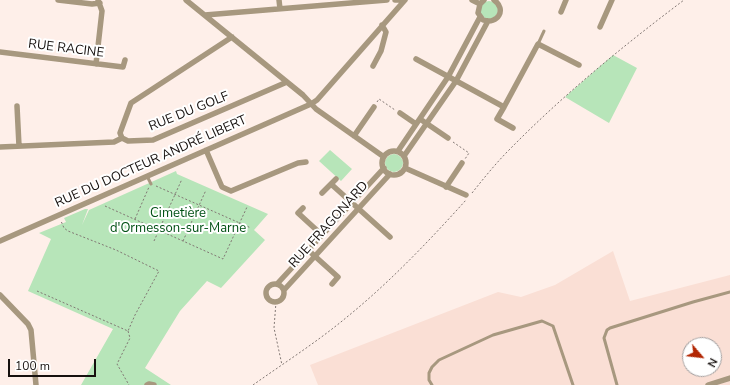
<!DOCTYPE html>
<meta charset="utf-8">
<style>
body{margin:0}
#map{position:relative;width:730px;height:385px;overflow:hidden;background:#feefe9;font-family:"Nunito Sans",sans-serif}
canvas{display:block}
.north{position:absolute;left:682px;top:337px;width:40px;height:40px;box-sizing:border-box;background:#fff;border:1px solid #a29f9f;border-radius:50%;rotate:118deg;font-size:11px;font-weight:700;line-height:16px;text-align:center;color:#16100e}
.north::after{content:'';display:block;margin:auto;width:14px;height:18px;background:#b22603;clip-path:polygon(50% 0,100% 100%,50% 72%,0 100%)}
.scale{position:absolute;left:8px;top:359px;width:88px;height:18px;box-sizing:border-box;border:2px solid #16100e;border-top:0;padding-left:5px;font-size:12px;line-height:14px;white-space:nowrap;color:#16100e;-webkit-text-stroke:3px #fff;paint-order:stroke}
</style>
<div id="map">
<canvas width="730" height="385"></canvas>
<div class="north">N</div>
<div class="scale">100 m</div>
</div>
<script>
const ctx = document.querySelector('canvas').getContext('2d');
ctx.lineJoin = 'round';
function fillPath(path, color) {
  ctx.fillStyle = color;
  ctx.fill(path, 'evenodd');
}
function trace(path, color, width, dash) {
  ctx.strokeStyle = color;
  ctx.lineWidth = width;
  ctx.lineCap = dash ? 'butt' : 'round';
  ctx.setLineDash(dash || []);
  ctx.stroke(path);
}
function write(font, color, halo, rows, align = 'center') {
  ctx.font = font + ' "Nunito Sans",sans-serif';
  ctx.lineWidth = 4;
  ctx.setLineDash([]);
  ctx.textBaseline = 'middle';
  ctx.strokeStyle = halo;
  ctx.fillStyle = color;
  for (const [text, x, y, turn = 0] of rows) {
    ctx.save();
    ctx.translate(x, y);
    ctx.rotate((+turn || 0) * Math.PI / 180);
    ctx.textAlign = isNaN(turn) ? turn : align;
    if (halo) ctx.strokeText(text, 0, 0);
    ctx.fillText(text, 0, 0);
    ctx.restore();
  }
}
const built = new Path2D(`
 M613 251 630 301 730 275V385H318L310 365 498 292 521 297 555 285ZM690 345H714V369H690Z`);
const green = new Path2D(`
 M480 10a9 9 0 1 1 18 0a9 9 0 1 1-18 0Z
 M613 55 637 68 609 123 565 97Z
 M330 150 352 169 341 181 319 161Z
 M385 163a9 9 0 1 1 18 0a9 9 0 1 1-18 0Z
 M176 171 177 174 268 214 254 230 265 240 221 288 207 281 180 311 145 368 171 385H81L113 329 28 291 51 239 39 233 66 222 64 218 85 209H88L82 225 89 210Z`);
const path = new Path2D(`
 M377 102 379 99 395 110
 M453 142 469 153 465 159
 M156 186 251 228
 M472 193C484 178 496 163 510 149 563 95 623 46 684 0
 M105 206 223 259 247 207
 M135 219 149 187
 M154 241 182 179
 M183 241 206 190
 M37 291 128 331 135 315 159 271 116 250 68 231 64 228 61 221
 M276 302 274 328 282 365
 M128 331 130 338 117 364 129 385
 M253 385C284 363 317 342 347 317 390 282 429 241 466 200`);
const lane = new Path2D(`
 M538 44 544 31
 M147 176 151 184
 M432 385 429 380V373L432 367 439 360 493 335 542 321 553 326 573 385
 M617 385 604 338 607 330 610 328 693 302 730 292`);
const street = new Path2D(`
 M58 0 92 4 100 3
 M186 0 303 95 316 109 384 157
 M279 0 280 9
 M395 0H400
 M472 0 480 4
 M484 0 480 4 478 13 483 20C498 25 507 9 494 0
 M561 12 566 0
 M205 15 387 0
 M600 27 612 0
 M0 52 123 67 125 60
 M416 59 504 107 538 44 579 65
 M96 64 102 11 98 0
 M373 66 381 51 386 32 382 25
 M17 106 19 146
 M504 107 497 119 513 128
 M400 113 416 124
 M420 119 448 138
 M354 136 374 107
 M122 138 120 133 131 103 232 37
 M0 147 114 142 122 138 128 141 153 140 287 82
 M206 150 222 187 231 191 298 163 306 162
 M398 151 448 77 480 17
 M382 163a12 12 0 1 1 24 0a12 12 0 1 1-24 0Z
 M404 156 456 81 488 21
 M405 168 466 195
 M331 184 390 237
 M446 187 462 163
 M322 193 336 179
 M303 208 298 213 322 235
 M0 241 311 104 317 100 405 0
 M308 250 338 277 332 284
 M266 293a9 9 0 1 1 18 0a9 9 0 1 1-18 0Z
 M277 284 384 168
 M284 290 390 174
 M0 295 28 324 31 330 36 385
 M147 385 149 384 154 385
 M708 385 730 378`);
const streetNames = [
 ["RUE RACINE",66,49,7],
 ["RUE DU GOLF",189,112,-22],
 ["RUE DU DOCTEUR ANDRÉ LIBERT",151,162,-24],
 ["RUE FRAGONARD",329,225,-48]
];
const parkNames = [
 ["Cimetière",178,214],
 ["d'Ormesson-sur-Marne",178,229]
];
fillPath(built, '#fadfd5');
fillPath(green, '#b7e5b9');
trace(path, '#817773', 1, [2, 2]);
trace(lane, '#a7987f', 3);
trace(street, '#a7987f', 5.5);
write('13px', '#16100e', '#fff', streetNames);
write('13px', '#005014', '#fff', parkNames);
</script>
